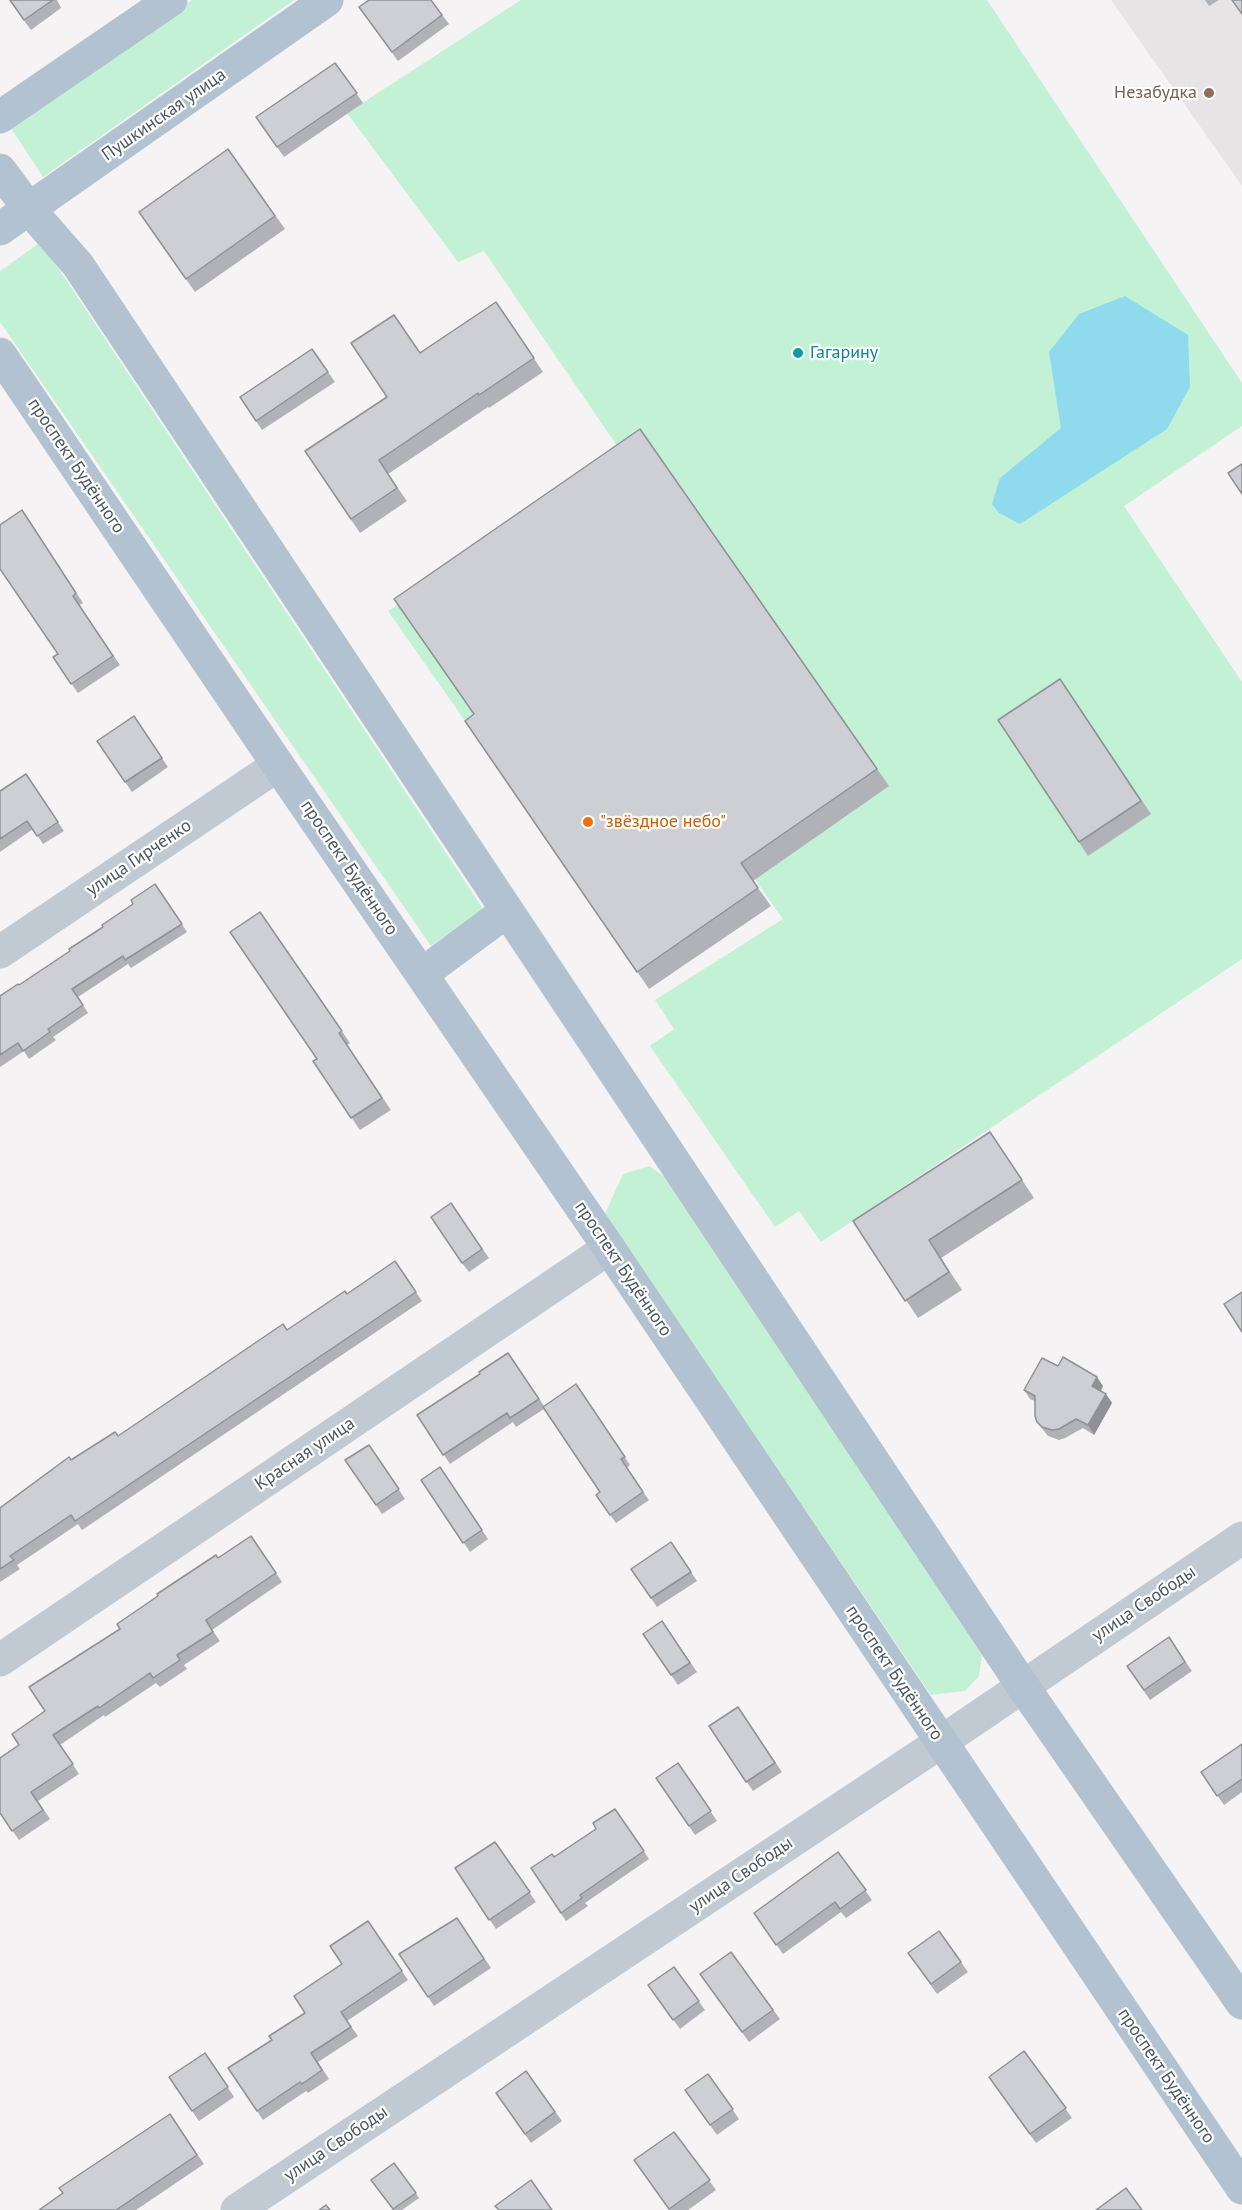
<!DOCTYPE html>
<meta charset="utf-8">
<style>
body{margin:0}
canvas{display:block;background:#f5f3f3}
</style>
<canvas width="1242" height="2210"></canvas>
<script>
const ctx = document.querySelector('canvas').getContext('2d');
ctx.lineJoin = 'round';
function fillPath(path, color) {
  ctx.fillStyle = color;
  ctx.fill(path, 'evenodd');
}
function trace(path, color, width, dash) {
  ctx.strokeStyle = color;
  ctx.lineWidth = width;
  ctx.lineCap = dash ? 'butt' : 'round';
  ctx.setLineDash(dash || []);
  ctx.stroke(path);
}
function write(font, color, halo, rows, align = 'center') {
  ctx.font = font + ' "PT Sans",sans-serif';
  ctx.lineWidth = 4.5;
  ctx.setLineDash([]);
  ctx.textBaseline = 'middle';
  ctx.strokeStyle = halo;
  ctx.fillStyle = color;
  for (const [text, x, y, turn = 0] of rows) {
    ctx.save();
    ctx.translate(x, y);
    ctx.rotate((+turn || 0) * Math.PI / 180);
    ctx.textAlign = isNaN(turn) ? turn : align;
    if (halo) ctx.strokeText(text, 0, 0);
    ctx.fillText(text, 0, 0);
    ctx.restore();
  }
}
const education = new Path2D(`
 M1111 0H1242V186Z`);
const green = new Path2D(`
 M192 0H294L43 177 9 125Z
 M521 0H987L1242 383V426L1124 506 1242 682V959L821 1242 799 1211 775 1227 650 1046 674 1029 655 1000 783 919 598 656 477 738 388 611 626 459 484 251 458 262 347 113Z
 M41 242 483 909 431 946 0 322V271Z
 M649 1166 671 1181 982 1655 979 1676 965 1691 931 1695 605 1214 623 1174Z`);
const water = new Path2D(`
 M1125 296 1188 335 1190 387 1167 429 1020 524 999 513 992 504 1000 478 1061 428 1049 352 1079 314Z`);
const street = new Path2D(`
 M0 952 278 765
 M0 1660 609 1248
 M237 2210 941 1742 1242 1538`);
const primary = new Path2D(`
 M0 117 171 0
 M0 170 29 209 78 265 1022 1685 1242 2003
 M0 229 327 0
 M0 354 278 765 609 1248 1242 2188
 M422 974 507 911`);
const wall = new Path2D(`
 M9 0H57L61 8 31 30Z
 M431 0 449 24 398 61 359 7Z
 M1205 0H1219L1209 6Z
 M335 63 363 103 284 157 256 117Z
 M228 149 285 229 195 292 139 212Z
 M496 302 543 372 489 408 488 407 388 474 407 501 360 533 305 451 387 397 420 352Z
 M312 349 335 382 262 430 240 397Z
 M640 429 889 786 753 881 771 906 649 989 465 721 474 714Z
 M22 510 83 603 79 605 120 665 78 693 53 657 58 654Z
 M1070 693 1151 814 1088 856 1079 842Z
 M134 716 168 767 132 792 97 741Z
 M26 774 64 831 43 844 33 829 0 852V791Z
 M155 884 187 932 131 968 128 964 78 997 88 1013 53 1037 56 1040 29 1059 24 1051 0 1067V996L19 985 70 951 133 904Z
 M260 912 350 1043 347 1045 391 1110 360 1130 313 1061 317 1059Z
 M990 1132 1034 1198 941 1258 962 1290 918 1318 853 1221Z
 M451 1203 489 1258 469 1272 462 1263Z
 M395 1261 422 1301 82 1530 78 1524 17 1565 20 1569 0 1582V1508L71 1460 118 1436 347 1294Z
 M508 1353 544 1406 576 1384 630 1465 626 1468 649 1500 616 1523 596 1495 600 1492 544 1409 516 1427 513 1422 450 1464 417 1415 480 1374Z
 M1058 1366 1103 1386 1101 1391 1106 1394 1112 1403 1094 1435 1083 1428 1065 1438 1059 1440 1048 1436 1037 1422 1035 1401 1030 1399 1024 1390Z
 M369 1445 405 1499 382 1514 345 1460Z
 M440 1467 488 1539 470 1552 421 1480Z
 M251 1536 282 1582 212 1630 220 1641 184 1665 187 1669 160 1687 156 1683 105 1717 104 1715 60 1745 79 1774 38 1801 50 1819 19 1840 0 1813 19 1745 120 1629 218 1558Z
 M671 1542 697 1581 657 1607 651 1598Z
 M662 1621 697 1672 678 1685 643 1634Z
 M1169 1637 1192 1671 1150 1700 1127 1666Z
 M738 1707 782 1772 753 1791 709 1726Z
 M1242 1744V1792L1224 1805 1201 1772Z
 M678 1763 717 1821 695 1835 656 1778Z
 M615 1809 649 1859 585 1903 588 1906 566 1921 531 1868 554 1857 596 1829Z
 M495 1842 536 1902 496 1929 455 1868Z
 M838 1852 872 1900 846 1918 841 1912 783 1954 754 1913Z
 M457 1918 491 1968 434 2006 428 1997Z
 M368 1921 408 1980 347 2021 358 2036 318 2062 329 2079 308 2093 306 2091 263 2120 228 2068 272 2040 305 2013 342 1964Z
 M939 1931 968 1972 937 1994 908 1953Z
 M731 1952 780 2019 749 2042 700 1974Z
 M674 1967 705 2010 680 2029 648 1985Z
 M1024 2051 1072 2118 1036 2143 989 2077Z
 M205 2053 234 2097 199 2121 169 2077Z
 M526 2071 562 2121 531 2143 496 2093Z
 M708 2074 739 2119 717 2135 685 2090Z
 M170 2114 204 2164 136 2210H39Z
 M674 2132 716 2190 688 2210H670L634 2160Z
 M394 2163 419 2198 402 2210H393L371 2180Z`);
const shadedWall = new Path2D(`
 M1097 1377 1103 1386 1098 1395 1092 1386Z
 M1106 1394 1112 1403 1094 1435 1088 1425Z`);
const building = new Path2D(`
 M10 0H53L24 20Z
 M369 0H431L442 15 392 52 359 7Z
 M1232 0H1242V14Z
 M335 63 357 93 277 147 256 117Z
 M228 149 275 216 186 279 139 212Z
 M496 302 534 358 479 395 478 393 379 460 397 488 351 519 305 451 387 397 351 343 394 315 420 353Z
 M312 349 328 372 256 421 240 397Z
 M640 429 877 769 741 863 758 888 637 972 465 721 474 714 394 599Z
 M1242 464V494L1228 473Z
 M22 510 76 593 73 596 113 656 71 684 53 657 58 654 0 569V525Z
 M1060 679 1141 801 1079 842 998 720Z
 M134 716 162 758 125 782 97 741Z
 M26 774 58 822 37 836 27 821 0 839V791Z
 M155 884 182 924 125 960 123 956 72 989 83 1005 48 1029 50 1032 23 1051 18 1043 0 1055V996L18 984 19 985 70 951 69 949 103 927 102 925 133 904 131 900Z
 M260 912 342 1031 339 1033 382 1098 351 1118 313 1061 317 1059 230 932Z
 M990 1132 1022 1180 929 1240 949 1272 905 1301 853 1221Z
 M451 1203 482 1249 462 1263 431 1217Z
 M395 1261 416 1292 75 1521 71 1515 10 1556 14 1560 0 1569V1508L69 1457 71 1460 115 1432 118 1436 283 1324 287 1330 345 1291 347 1294Z
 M1242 1292V1332L1224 1304Z
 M508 1353 539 1399 510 1418 507 1413 443 1455 417 1415 480 1374 479 1372Z
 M1063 1357 1097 1377 1092 1386 1106 1394 1088 1425 1076 1419 1059 1429 1052 1430 1042 1427 1037 1422 1035 1416V1396L1024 1390 1042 1358 1058 1366Z
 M576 1384 625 1457 621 1459 643 1492 610 1515 596 1495 600 1492 543 1407Z
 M369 1445 399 1489 376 1505 345 1460Z
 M440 1467 482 1530 463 1543 421 1480Z
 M251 1536 276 1573 206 1620 213 1632 177 1655 180 1660 153 1678 150 1673 99 1708 98 1706 53 1735 73 1764 31 1792 43 1810 12 1831 0 1813V1758L19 1745 12 1734 45 1711 29 1687 120 1629 117 1624 158 1596 157 1594 216 1555 218 1558Z
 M671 1542 691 1572 651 1598 631 1569Z
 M662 1621 690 1663 671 1675 643 1634Z
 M1169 1637 1185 1662 1144 1690 1127 1666Z
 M738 1707 775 1763 746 1782 709 1726Z
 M1242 1744V1779L1217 1796 1201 1772Z
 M678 1763 711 1811 689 1826 656 1778Z
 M615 1809 644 1851 580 1895 582 1898 561 1913 531 1868 552 1854 554 1857 596 1829 593 1823Z
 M495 1842 530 1892 489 1920 455 1868Z
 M838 1852 866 1890 840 1909 835 1902 776 1945 754 1913Z
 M457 1918 484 1959 428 1997 399 1954Z
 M368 1921 402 1971 341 2012 351 2027 311 2053 322 2070 302 2084 300 2082 257 2111 228 2068 272 2040 269 2036 305 2013 294 1996 342 1964 330 1946Z
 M939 1931 961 1962 931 1984 908 1953Z
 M731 1952 773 2010 742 2032 700 1974Z
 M674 1967 699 2001 673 2020 648 1985Z
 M1024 2051 1066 2108 1030 2134 989 2077Z
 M205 2053 228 2087 192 2111 169 2077Z
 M526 2071 555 2112 525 2134 496 2093Z
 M708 2074 733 2109 710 2125 685 2090Z
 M170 2114 197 2155 116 2210H39L63 2193 59 2188Z
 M674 2132 710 2180 669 2209 634 2160Z
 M394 2163 416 2193 393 2209 371 2180Z
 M531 2180 552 2210H499L495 2206Z
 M1126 2188 1142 2210H1096Z
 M326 2205 330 2210H319Z`);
const markers = [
 [1209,93,6,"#8d6e63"],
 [798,353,6,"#0f9aa8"],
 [588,822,6,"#e8710a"]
];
const educationNames = [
 ["Незабудка",1197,93]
];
const streetNames = [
 ["Пушкинская улица",164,115,-35],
 ["проспект Будённого",76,466,56],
 ["улица Гирченко",139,858,-34],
 ["проспект Будённого",349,868,56],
 ["проспект Будённого",623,1269,56],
 ["Красная улица",305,1454,-34],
 ["улица Свободы",1144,1604,-34],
 ["проспект Будённого",894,1673,56],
 ["улица Свободы",741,1875,-34],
 ["проспект Будённого",1166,2076,56],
 ["улица Свободы",336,2144,-34]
];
const cultureNames = [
 ["Гагарину",810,353]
];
const foodNames = [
 ["\"звёздное небо\"",600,822]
];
fillPath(education, '#e6e4e5');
fillPath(green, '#c3f1d5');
fillPath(water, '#90daee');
trace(street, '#c1cad2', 33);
trace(primary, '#b3c2d1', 33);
fillPath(wall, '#b0b2b7');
fillPath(shadedWall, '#909195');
fillPath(building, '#cdcfd5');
trace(building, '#909195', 1.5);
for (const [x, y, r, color] of markers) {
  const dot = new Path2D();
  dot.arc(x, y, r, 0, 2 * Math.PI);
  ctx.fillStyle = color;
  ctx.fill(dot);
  trace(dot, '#fff', 2);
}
write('18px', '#785e54', '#fff', educationNames, 'right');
write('18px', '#4a5661', '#fff', streetNames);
write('18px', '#0d838f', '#fff', cultureNames, 'left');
write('18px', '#c56008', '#fff', foodNames, 'left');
</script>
